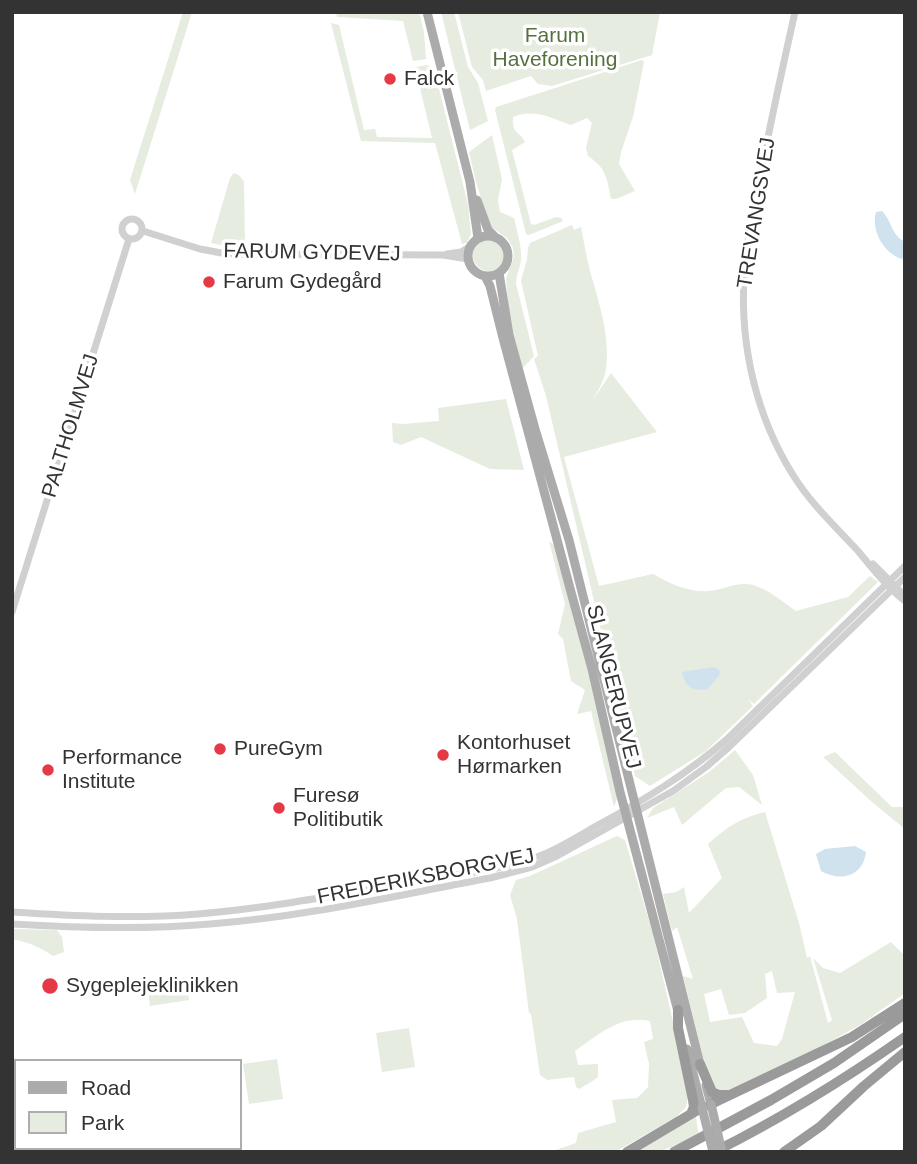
<!DOCTYPE html>
<meta charset="utf-8">
<style>
body{margin:0}
#map{position:relative;width:917px;height:1164px;overflow:hidden;background:#fff;font-family:Arial,sans-serif}
canvas{display:block}
.frame{position:absolute;inset:0;border:14px solid #333;pointer-events:none}
.legend{position:absolute;left:14px;top:1059px;width:228px;height:91px;box-sizing:border-box;background:#fff;border:2px solid #adadad;margin:0;padding:9px 12px;list-style:none;font-size:21px;color:#333}
.legend li{display:flex;align-items:center;gap:14px;height:35px}
.legend b{width:35px;border:2px solid #adadad}
</style>
<div id="map">
<canvas width="917" height="1164"></canvas>
<div class="frame"></div>
<ul class="legend">
<li><b style="height:9px;background:#ababab"></b>Road</li>
<li><b style="height:19px;background:#e6ecdf"></b>Park</li>
</ul>
</div>
<script>
const ctx = document.querySelector('canvas').getContext('2d');
ctx.lineJoin = 'round';
function fillPath(path, color) {
  ctx.fillStyle = color;
  ctx.fill(path, 'evenodd');
}
function trace(path, color, width, dash) {
  ctx.strokeStyle = color;
  ctx.lineWidth = width;
  ctx.lineCap = dash ? 'butt' : 'round';
  ctx.setLineDash(dash || []);
  ctx.stroke(path);
}
function write(font, color, halo, rows, align = 'center') {
  ctx.font = font + ' Arial,sans-serif';
  ctx.lineWidth = 7;
  ctx.setLineDash([]);
  ctx.textBaseline = 'middle';
  ctx.strokeStyle = halo;
  ctx.fillStyle = color;
  for (const [text, x, y, turn = 0] of rows) {
    ctx.save();
    ctx.translate(x, y);
    ctx.rotate((+turn || 0) * Math.PI / 180);
    ctx.textAlign = isNaN(turn) ? turn : align;
    if (halo) ctx.strokeText(text, 0, 0);
    ctx.fillText(text, 0, 0);
    ctx.restore();
  }
}
const green = new Path2D(`
 M183 12H192L135 194 130 180Z
 M336 12H419L424 32 426 59 413 61 403 21 337 17Z
 M441 12H454L468 67 478 83 488 121 470 130Z
 M458 12H660L652 55 552 86 538 84 531 76 486 91 483 80 472 67Z
 M331 23 339 25 364 130 375 129 377 137 432 138 415 67 428 65 435 73 468 204 471 234 467 243 462 244 435 143 361 141Z
 M642 60 644 62 633 117 621 152 619 164 635 191 616 199H611C607 178 606 168 588 156L586 148 592 123 587 118 571 125C552 118 533 108 513 117 512 135 519 130 525 142L512 150 531 224 534 225 556 217 561 218 563 221 529 235 526 234 495 110 496 107Z
 M492 135 502 179 498 200 500 212 514 218C517 232 522 246 521 260 520 268 516 275 516 284L534 356 522 369 511 334 506 279 514 257 513 248 507 238 490 226 476 182 469 152Z
 M234 173 239 175 244 182 245 247H230L211 243 230 178Z
 M572 225 574 230 581 227C584 242 586 256 590 271 599 302 612 342 605 374 603 383 597 392 593 400L611 373 657 432 564 457 599 586 653 574C670 584 690 593 710 591 725 589 738 581 753 585 769 590 782 601 796 611L848 597 870 576 878 582 754 704 748 699 753 706 706 751 650 786 635 776 546 396 534 359 538 356 521 281 527 259 528 248 530 243Z
 M473 255a16 16 0 1 1 32 0a16 16 0 1 1-32 0Z
 M506 399 524 470 490 469 421 437 401 445 393 442 392 423 403 424 439 421 438 408Z
 M549 541 555 546 583 648 618 796 614 807 591 711 577 714 585 690 571 681 563 639 558 634 565 604Z
 M735 750 753 775 762 805 739 787 726 788 682 825 674 807 647 818 653 808 709 772Z
 M835 752 892 807H905V829L872 802 823 757Z
 M765 812 799 923 807 958 810 956 828 1023 832 1020 813 958 823 968 840 973 891 942 905 956V993L860 1025 798 1059 728 1091 719 1092 710 1085 683 976 693 979 677 927 672 931 663 894 676 892 684 887 689 913 722 878 708 844C727 827 740 818 765 812ZM772 971 777 993 795 992 782 1039 777 1046 754 1043 742 1017 710 1022 704 994 721 989 729 1015 745 1013 767 998 765 974Z
 M617 836 625 840 653 934 689 1092 686 1107 676 1117 615 1152H550L576 1143 578 1133 616 1122 612 1100 637 1098 648 1087 649 1064 644 1042 653 1039 650 1021C619 1015 600 1034 575 1051L578 1065 598 1064V1077C592 1082 585 1085 579 1089L576 1087 574 1077 547 1080 540 1075 531 1014 529 1013 517 919 510 895 516 880 530 876Z
 M12 929 57 930 62 937 64 952 53 956C40 947 28 942 12 939Z
 M186 977 189 1000 150 1006 147 983Z
 M409 1028 415 1067 382 1072 376 1033Z
 M277 1059 283 1099 249 1104 243 1064Z
 M696 1117 699 1137 658 1152H632L689 1118Z`);
const water = new Path2D(`
 M882 211C892 221 891 235 905 242V255L902 259C883 253 871 230 876 212Z
 M713 667 719 670 720 674 708 689C693 692 685 687 682 672Z
 M855 846 866 852C863 877 840 882 821 871L816 854 825 849Z`);
const minor = new Path2D(`
 M795 12C783 66 771 119 761 173 754 207 746 242 744 277 740 346 756 416 793 475 811 504 835 526 858 551 873 569 887 587 905 601
 M122 229a10 10 0 1 1 20 0a10 10 0 1 1-20 0Z
 M143 231 200 249 227 254 443 255 468 259
 M447 254 461 252 471 246
 M873 564 905 596
 M12 612 129 239
 M12 912C74 916 136 919 198 914 268 908 338 895 407 883 451 875 501 871 542 855 562 847 580 835 598 825 644 800 687 774 726 740L905 566
 M12 924C78 928 144 930 210 924 305 917 398 895 490 878L532 867 557 856 673 791 706 767 729 747 905 577`);
const major = new Path2D(`
 M427 12 470 182 478 238
 M477 200 488 230 495 237
 M468 256a20 20 0 1 1 40 0a20 20 0 1 1-40 0Z
 M499 273 509 335 535 429 569 540 701 1068
 M485 276 490 286 503 338 571 592 592 669 620 792 679 1015
 M687 1049 702 1108 711 1104 706 1085`);
const highway = new Path2D(`
 M678 1010V1028L693 1100 694 1107 691 1114
 M700 1064 712 1092 719 1095H727
 M711 1104 852 1037 905 1003
 M627 1152 696 1111
 M674 1152 771 1100 834 1063 905 1014
 M714 1152C780 1119 845 1079 905 1037
 M784 1152 821 1126 864 1086 905 1052`);
const majorBridge = new Path2D(`
 M711 1104 722 1152
 M702 1108 713 1152`);
const markers = [
 [390,79,7,"#e63946"],
 [209,282,7,"#e63946"],
 [220,749,7,"#e63946"],
 [443,755,7,"#e63946"],
 [48,770,7,"#e63946"],
 [279,808,7,"#e63946"],
 [50,986,9,"#e63946"]
];
const parkNames = [
 ["Farum",555,36],
 ["Haveforening",555,60]
];
const poiNames = [
 ["Falck",404,79],
 ["Farum Gydegård",223,282],
 ["Kontorhuset",457,743],
 ["Hørmarken",457,767],
 ["PureGym",234,749],
 ["Performance",62,758],
 ["Institute",62,782],
 ["Furesø",293,796],
 ["Politibutik",293,820],
 ["Sygeplejeklinikken",66,986]
];
const streetNames = [
 ["TREVANGSVEJ",757,213,-81],
 ["FARUM GYDEVEJ",312,253,1],
 ["PALTHOLMVEJ",71,426,-73],
 ["SLANGERUPVEJ",613,687,76],
 ["FREDERIKSBORGVEJ",426,877,-11]
];
fillPath(green, '#e6ecdf');
fillPath(water, '#cfe2ee');
trace(minor, '#d0d0d0', 7);
trace(major, '#ababab', 9);
trace(highway, '#9a9a9a', 10);
trace(majorBridge, '#ababab', 9);
for (const [x, y, r, color] of markers) {
  const dot = new Path2D();
  dot.arc(x, y, r, 0, 2 * Math.PI);
  ctx.fillStyle = color;
  ctx.fill(dot);
  trace(dot, '#fff', 2.5);
}
write('21px', '#56703f', '#fff', parkNames);
write('21px', '#333', '#fff', poiNames, 'left');
write('21px', '#333', '#fff', streetNames);
</script>
